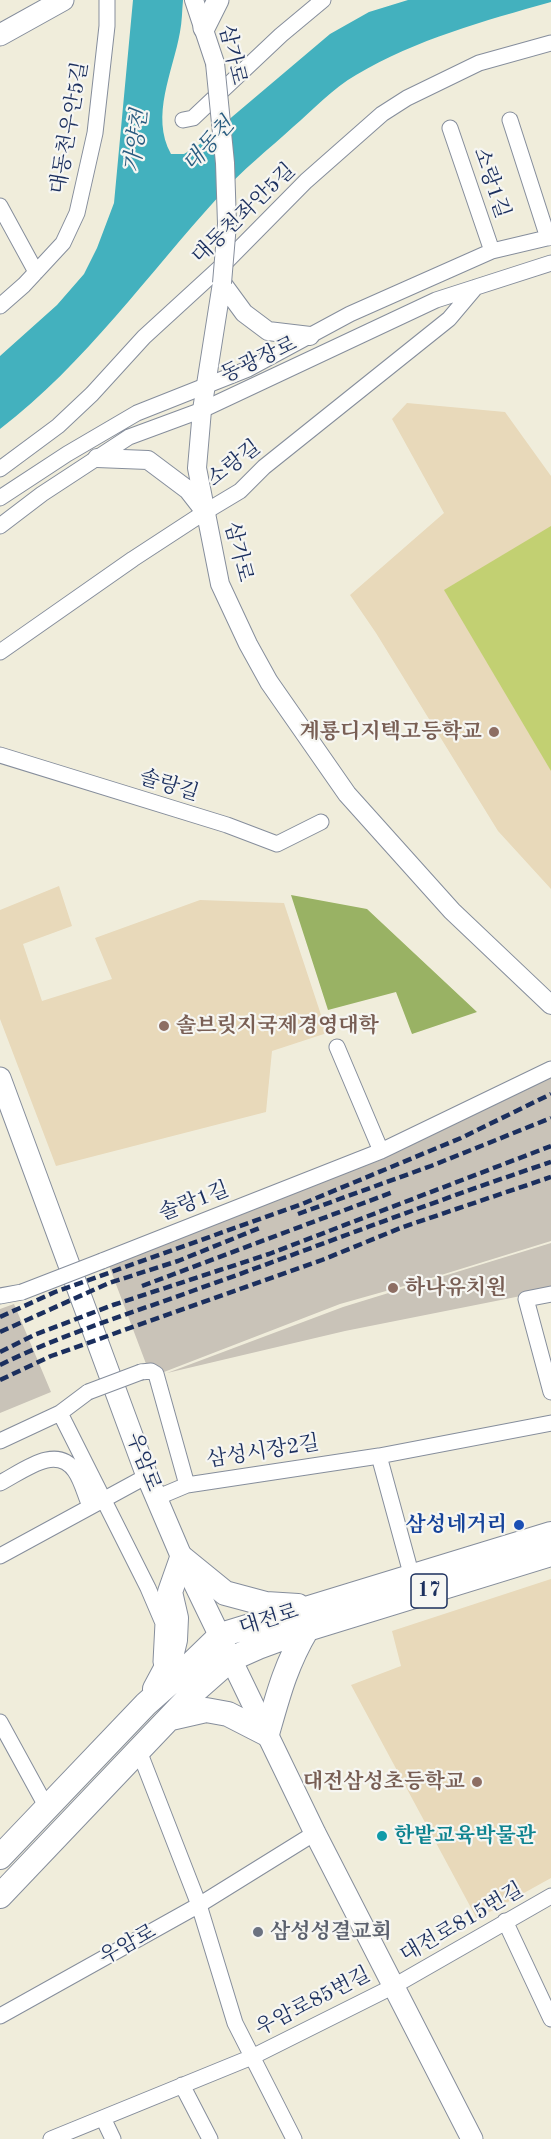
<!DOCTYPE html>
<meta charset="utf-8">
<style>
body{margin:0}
canvas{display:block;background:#f0eddb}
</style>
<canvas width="551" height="2139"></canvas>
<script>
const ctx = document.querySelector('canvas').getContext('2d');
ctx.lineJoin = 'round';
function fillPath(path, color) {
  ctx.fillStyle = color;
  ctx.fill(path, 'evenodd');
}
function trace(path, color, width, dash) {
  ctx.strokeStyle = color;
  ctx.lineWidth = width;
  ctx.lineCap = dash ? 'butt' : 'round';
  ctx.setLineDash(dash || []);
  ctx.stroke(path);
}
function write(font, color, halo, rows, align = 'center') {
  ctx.font = font + ' "Old Standard TT","Noto Serif KR",serif';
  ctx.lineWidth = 4.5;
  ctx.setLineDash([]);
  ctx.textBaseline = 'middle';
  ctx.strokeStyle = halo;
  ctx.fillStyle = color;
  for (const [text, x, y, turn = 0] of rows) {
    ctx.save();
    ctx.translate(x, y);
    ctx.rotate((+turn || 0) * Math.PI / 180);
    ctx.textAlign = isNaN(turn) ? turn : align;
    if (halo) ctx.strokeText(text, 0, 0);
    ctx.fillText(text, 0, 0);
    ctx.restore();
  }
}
const built = new Path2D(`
 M407 403 505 412 551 476V889L498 831 376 633 350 595 444 513 392 419Z
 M59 886 72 926 23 944 42 1001 112 979 95 938 200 900 284 903 327 1033 272 1051 266 1112 56 1166 0 1019V910Z
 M551 1579V1878L477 1919 351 1685 401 1666 392 1631Z`);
const industrial = new Path2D(`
 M551 1075V1241L425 1280 340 1304 151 1377 108 1263 378 1161Z
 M551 1243V1290L345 1331 167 1373 343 1307Z
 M14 1304 51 1392 0 1413V1309Z`);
const green = new Path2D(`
 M551 526V771L444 590Z`);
const forest = new Path2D(`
 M291 895 367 909 477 1012 412 1034 396 992 328 1010Z`);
const water = new Path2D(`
 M133 0H183C182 11 182 22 180 32 173 72 150 116 171 154H184L200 144 330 34 369 12 408 0H551V2C484 21 417 39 356 75 333 88 313 110 293 127 269 149 242 170 220 195 148 274 85 364 0 429V356L57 305 84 274 97 248 114 203Z`);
const minor = new Path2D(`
 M183 120 193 118 281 35 323 0
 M510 120 548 238
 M450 128 492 251
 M0 206 36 272
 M0 306 24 285 63 243 77 213 95 133 107 26V0
 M0 469 58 426 92 394 144 337 227 261 306 181 382 114 407 98 479 63 551 43
 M0 498 67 454 137 413 248 369 350 314 492 251 551 237
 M0 526 42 494 129 437 202 410 436 300 551 263
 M0 652 133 559 205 512 240 491 264 467 449 319 476 287
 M0 755 227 825 277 844 321 822
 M337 1047 381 1151
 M102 1261 381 1151 551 1069
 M551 1294 526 1299 551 1392
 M0 1296 22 1292
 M141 1372 151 1371 156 1374 187 1485
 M60 1413 148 1588 163 1623 161 1662
 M0 1441 60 1413 88 1392
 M0 1483C22 1472 56 1443 75 1471 82 1481 85 1495 90 1506
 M156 1498 187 1485 379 1456
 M0 1556 147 1476
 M412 1577 379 1456 551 1423
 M0 1722 46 1806
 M139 1751 199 1905 235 2023 294 2139
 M505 1921 551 2019
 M0 2016 199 1905 315 1833
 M182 2085 210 2139
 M103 2118 113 2139
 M51 2139 252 2057 394 1986 551 1896`);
const tertiary = new Path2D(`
 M194 0 215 63
 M222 283 202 410 197 468 220 584 248 644 269 682 347 794 452 911 551 1005
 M222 283 244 313 268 331 310 336
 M97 458 148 460 188 490 202 508`);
const secondary = new Path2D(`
 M204 28 218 0
 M0 35 63 0
 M0 1078 147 1476 182 1558 315 1833 472 2139`);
const primary = new Path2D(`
 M155 1689 170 1661 175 1640 176 1618 170 1592 182 1558 225 1593 266 1604 298 1606
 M171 1718 206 1710 228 1714 267 1734C278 1695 286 1664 307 1629
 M0 1857 146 1704 189 1666 221 1635 551 1534
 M0 1896 197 1689 231 1659 258 1647 307 1629 551 1554`);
const rail = new Path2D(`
 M298 1214 431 1166 551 1118
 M142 1286 393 1192
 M0 1317 55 1292 302 1204 461 1138 551 1094
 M0 1332 109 1283 178 1261 262 1227
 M0 1352 34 1335 113 1305 269 1254 551 1146
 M0 1365C63 1334 129 1314 195 1290 314 1248 431 1202 551 1162
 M0 1380 51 1356 322 1260 403 1227 551 1177`);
const minorBridge = new Path2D(`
 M22 1292 102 1261
 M88 1392 141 1372`);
const tertiaryBridge = new Path2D(`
 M215 63 225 163 227 224 222 283`);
const markers = [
 [494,732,6,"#8d6e63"],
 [164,1026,6,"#8d6e63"],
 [393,1288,6,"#8d6e63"],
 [519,1525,6,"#1a4fb4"],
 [477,1782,6,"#8d6e63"],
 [382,1836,6,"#0f9aa8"],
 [258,1932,6,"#6b7280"]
];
const shields = [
 [429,1591,36]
];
const shieldNames = [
 ["17",429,1591]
];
const streetNames = [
 ["삼가로",232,55,77],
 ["대동천우안5길",70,128,-80],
 ["소랑1길",491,183,71],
 ["대동천좌안5길",244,214,-44],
 ["동광장로",259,360,-25],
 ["소랑길",234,464,-38],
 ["삼가로",238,552,76],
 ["솔랑길",169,786,17],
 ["솔랑1길",194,1202,-21],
 ["삼성시장2길",263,1452,-9],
 ["우암로",143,1462,69],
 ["대전로",269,1620,-17],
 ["대전로815번길",462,1923,-30],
 ["우암로",128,1945,-29],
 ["우암로85번길",313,2002,-27]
];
const educationNames = [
 ["계룡디지텍고등학교",482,732],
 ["솔브릿지국제경영대학",176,1026,"left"],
 ["하나유치원",405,1288,"left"],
 ["대전삼성초등학교",465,1782]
];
const transitNames = [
 ["삼성네거리",507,1525]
];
const cultureNames = [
 ["한밭교육박물관",394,1836]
];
const worshipNames = [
 ["삼성성결교회",270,1932]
];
const waterNames = [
 ["가양천",137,141,-83],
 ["대동천",209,145,-48]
];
fillPath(built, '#e8d9ba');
fillPath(industrial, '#c9c3b8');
fillPath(green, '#c2d072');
fillPath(forest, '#99b264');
fillPath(water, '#43b1be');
trace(minor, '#868e9c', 17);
trace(tertiary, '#868e9c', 20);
trace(secondary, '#868e9c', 23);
trace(primary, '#868e9c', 26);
trace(minor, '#fff', 15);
trace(tertiary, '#fff', 18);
trace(secondary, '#fff', 21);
trace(primary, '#fff', 24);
trace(rail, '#1b2f5e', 4.5, [9, 4.5]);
trace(minorBridge, '#868e9c', 17, []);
trace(tertiaryBridge, '#868e9c', 20, []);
trace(minorBridge, '#fff', 15);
trace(tertiaryBridge, '#fff', 18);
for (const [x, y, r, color] of markers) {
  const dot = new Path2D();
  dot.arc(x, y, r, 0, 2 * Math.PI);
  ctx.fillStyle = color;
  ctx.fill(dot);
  trace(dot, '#f6f6f2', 2);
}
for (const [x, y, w] of shields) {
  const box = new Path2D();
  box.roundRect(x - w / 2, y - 17, w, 34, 4.5);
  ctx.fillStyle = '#f6f6f2';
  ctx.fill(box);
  trace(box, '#1b2f5e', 1.5);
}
write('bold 20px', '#1b2f5e', null, shieldNames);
write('21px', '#1b2f5e', '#f6f6f2', streetNames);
write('bold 21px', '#785e54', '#f6f6f2', educationNames, 'right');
write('bold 21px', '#164399', '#f6f6f2', transitNames, 'right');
write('bold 21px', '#0d838f', '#f6f6f2', cultureNames, 'left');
write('bold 21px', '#5b616d', '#f6f6f2', worshipNames, 'left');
write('italic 22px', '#295c80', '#f6f6f2', waterNames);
</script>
